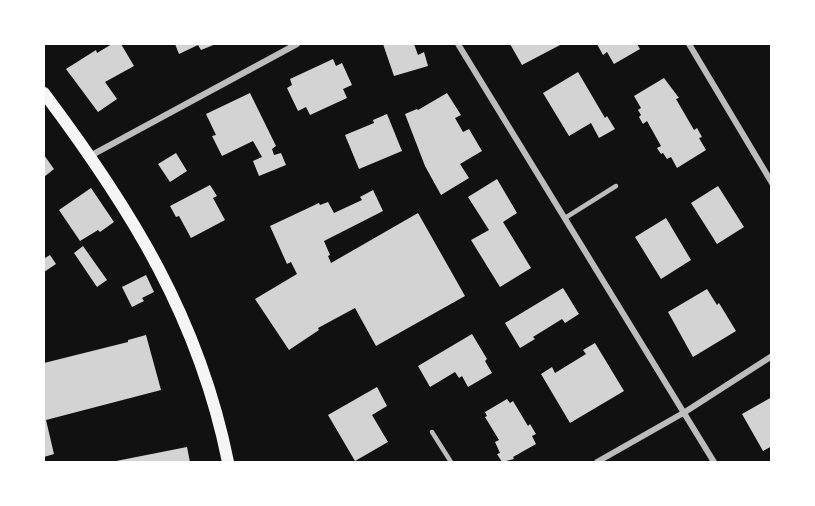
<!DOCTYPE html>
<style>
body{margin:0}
#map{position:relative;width:815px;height:506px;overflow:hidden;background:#111;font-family:"Public Sans",sans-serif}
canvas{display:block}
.frame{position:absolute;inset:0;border:45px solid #fff;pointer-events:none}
</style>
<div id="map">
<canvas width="815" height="506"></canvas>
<div class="frame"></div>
</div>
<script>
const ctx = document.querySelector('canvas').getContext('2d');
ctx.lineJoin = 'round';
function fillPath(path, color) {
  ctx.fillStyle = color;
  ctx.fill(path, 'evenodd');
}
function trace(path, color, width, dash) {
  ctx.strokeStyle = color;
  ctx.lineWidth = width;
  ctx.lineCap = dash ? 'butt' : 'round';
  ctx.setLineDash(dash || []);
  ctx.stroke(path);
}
const building = new Path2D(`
 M112 44H121L134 66 105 82 117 99 98 112 66 69 96 50 97 53Z
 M175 44H216L201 50 198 45 179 54Z
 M383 44H414L418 55 424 52 428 66 394 76Z
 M510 44H562L522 65Z
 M597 44H637L640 49 614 64 607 52 603 55Z
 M333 59 336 66 342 63 352 85 343 89 347 98 310 115 306 107 298 111 287 88 292 85 290 79Z
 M578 72 605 118 607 116 615 129 599 138 591 123 569 136 543 93Z
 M664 78 679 98 676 99 694 130 697 128 702 137 699 138 706 150 677 168 671 157 667 159 663 153 661 154 657 148 661 146 647 121 643 124 639 117 641 115 638 110 641 108 634 96Z
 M250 93 276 146 272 149 274 155 281 153 286 165 259 176 253 161 262 157 253 141 222 156 212 136 216 135 206 114Z
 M447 93 461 115 455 118 463 132 469 129 482 151 460 164 469 178 441 195 425 166 405 114 417 109 418 110Z
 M387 114 402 151 359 169 345 135 374 123 373 120Z
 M176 153 187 171 170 182 158 164Z
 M44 155 54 169 44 177Z
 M497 179 517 213 503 222 531 268 500 287 471 240 489 230 468 197Z
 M210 185 217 196 213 198 225 220 191 238 179 216 176 217 170 206Z
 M718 186 744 227 717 244 691 203Z
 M91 188 114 222 100 232 98 230 80 241 59 210Z
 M373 190 383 211 324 241 330 255 328 256 331 263 418 213 465 296 376 346 355 308 318 328 319 330 289 350 255 299 297 274 291 262 287 264 270 226 319 203 320 205 328 202 334 213 362 200 360 197Z
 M666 218 691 260 661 279 635 237Z
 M83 246 107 280 97 287 74 253Z
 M44 255 45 258 50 255 56 264 44 272Z
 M146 275 154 292 142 298 144 301 132 307 122 287Z
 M563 288 579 314 565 323 562 319 533 337 535 339 520 348 505 323Z
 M707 289 717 305 719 303 736 331 693 357 668 312Z
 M472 334 487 359 485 361 492 373 468 387 462 376 459 378 455 372 430 387 418 366Z
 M146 335 161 390 46 420 54 454 44 457V363L128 342V340Z
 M595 343 624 391 570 423 541 374 552 367 555 373 586 354 583 350Z
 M377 387 387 406 372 415 388 442 355 461 328 415Z
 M772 397V446L763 451 742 414Z
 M507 399 510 403 513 401 528 426 530 424 536 434 532 436 536 444 513 457 514 459 502 462 497 454 500 453 495 442 499 440 485 417 487 416 485 412Z
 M187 447 190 462H116V461Z`);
const service = new Path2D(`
 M565 218 616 186
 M432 432 451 462`);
const minor = new Path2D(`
 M458 44 714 462
 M689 44 772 183
 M90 156 297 44
 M597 462 685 412 772 356`);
const secondary = new Path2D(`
 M44 93C131 209 199 318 228 462`);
fillPath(building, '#d3d3d3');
trace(service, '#bcbcbc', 4.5);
trace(minor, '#bcbcbc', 6);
trace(secondary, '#f5f5f5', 12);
</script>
